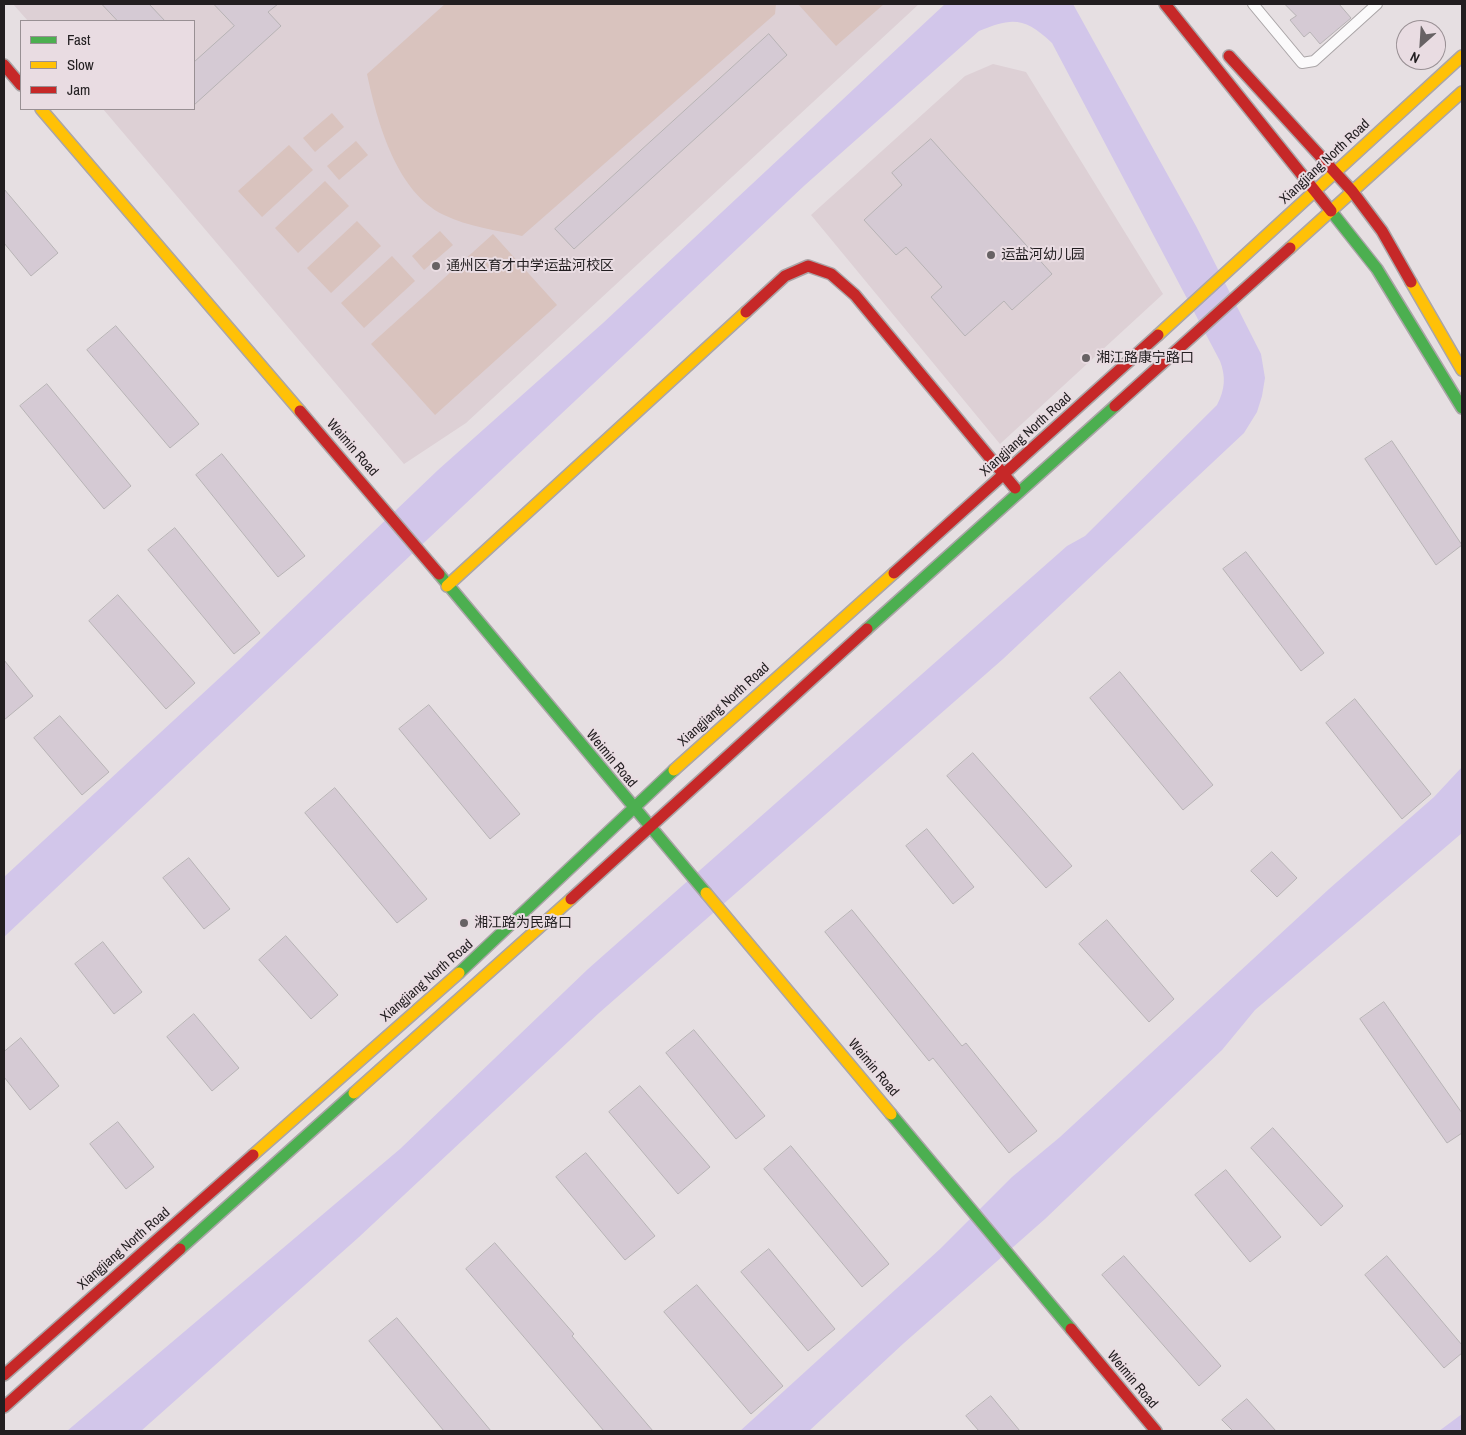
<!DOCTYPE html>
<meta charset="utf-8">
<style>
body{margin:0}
#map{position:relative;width:1466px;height:1435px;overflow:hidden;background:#e6dfe2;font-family:"Archivo Narrow",sans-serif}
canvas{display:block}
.frame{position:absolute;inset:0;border:5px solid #221e20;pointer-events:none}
.legend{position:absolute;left:20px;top:20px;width:175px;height:90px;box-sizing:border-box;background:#e9dce2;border:1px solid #999094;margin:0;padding:6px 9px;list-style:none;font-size:15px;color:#221e20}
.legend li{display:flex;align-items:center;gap:10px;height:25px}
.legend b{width:25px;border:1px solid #999094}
.north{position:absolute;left:1396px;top:20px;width:50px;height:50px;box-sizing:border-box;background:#e9dce2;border:1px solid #999094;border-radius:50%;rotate:206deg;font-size:14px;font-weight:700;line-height:20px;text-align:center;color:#221e20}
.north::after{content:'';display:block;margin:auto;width:18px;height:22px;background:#676264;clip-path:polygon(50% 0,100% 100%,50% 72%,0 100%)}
</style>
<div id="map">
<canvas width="1466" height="1435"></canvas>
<div class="frame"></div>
<ul class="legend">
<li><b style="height:6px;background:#4caf50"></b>Fast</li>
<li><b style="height:6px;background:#ffc107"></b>Slow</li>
<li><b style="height:6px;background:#c62828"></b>Jam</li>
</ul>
<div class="north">N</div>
</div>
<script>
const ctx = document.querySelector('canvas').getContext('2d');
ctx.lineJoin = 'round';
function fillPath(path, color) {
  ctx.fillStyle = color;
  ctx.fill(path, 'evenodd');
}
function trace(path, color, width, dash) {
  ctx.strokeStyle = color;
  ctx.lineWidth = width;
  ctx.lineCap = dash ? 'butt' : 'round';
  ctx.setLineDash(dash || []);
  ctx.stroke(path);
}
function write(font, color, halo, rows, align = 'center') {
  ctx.font = font + ' "Archivo Narrow","Noto Sans SC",sans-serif';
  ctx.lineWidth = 4;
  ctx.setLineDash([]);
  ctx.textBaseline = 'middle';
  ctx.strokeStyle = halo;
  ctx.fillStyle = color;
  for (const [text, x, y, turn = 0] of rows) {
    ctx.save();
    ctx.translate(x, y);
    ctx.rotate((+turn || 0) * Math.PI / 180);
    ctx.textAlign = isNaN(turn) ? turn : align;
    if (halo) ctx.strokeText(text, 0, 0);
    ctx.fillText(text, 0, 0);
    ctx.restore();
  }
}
const built = new Path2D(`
 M13 4H919L466 423 404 464 103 109H194V21H28Z
 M993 64 1026 72 1163 294 1000 444 811 215 965 76Z`);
const green = new Path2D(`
 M445 4H776L775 14 522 236C497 230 468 227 444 215 396 192 377 121 367 74Z
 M798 4H884L836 46Z
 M332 113 344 127 315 152 303 138Z
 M356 141 368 155 339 180 327 166Z
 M289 145 313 170 262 217 238 191Z
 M325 181 349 206 298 253 275 228Z
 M357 221 381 246 331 293 307 268Z
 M440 231 453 245 424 270 412 256Z
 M493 234 557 305 435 415 371 344Z
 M392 256 415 281 364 328 341 303Z`);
const water = new Path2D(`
 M945 4H1073L1196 226 1261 354 1265 378 1262 396 1257 412 1244 433 1003 659 599 1013 359 1237 141 1431H67L400 1149 588 969 1067 546 1085 536 1217 405C1225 389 1226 377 1220 361L1052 43C1025 17 1012 17 979 31L805 185 4 937V877L239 660 438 470 603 323Z
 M1462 767V833L1255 1010 1222 1050 1045 1219 904 1343 809 1431H740L940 1249 1012 1177 1060 1137 1329 889 1434 797Z
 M1462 1414V1431H1439Z`);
const building = new Path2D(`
 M102 4H149L165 21H118Z
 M214 4H278L268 12 281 26 194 105V62L234 26Z
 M1285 4H1339L1351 18 1320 44 1310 32 1304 37 1290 20 1296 16Z
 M769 34 787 55 574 249 555 229Z
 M931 139 1052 274 1012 310 1004 301 965 336 931 297 942 287 906 247 896 255 864 220 902 185 892 173Z
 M4 189 58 253 31 276 4 243Z
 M116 326 199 424 170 448 87 350Z
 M47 384 131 486 104 509 20 406Z
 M1392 441 1462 545 1436 565 1365 459Z
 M222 454 305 556 278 577 196 475Z
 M175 528 260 633 234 654 148 550Z
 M1246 552 1324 653 1301 671 1223 569Z
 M118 595 195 683 166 709 89 621Z
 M4 660 33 696 4 720Z
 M1120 672 1213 785 1183 810 1090 698Z
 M1355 699 1431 794 1402 819 1326 723Z
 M429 705 520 814 490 839 399 729Z
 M60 716 109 772 82 795 34 738Z
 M973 753 1072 866 1046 888 947 776Z
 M335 788 427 899 397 923 305 813Z
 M927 829 974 887 953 904 906 846Z
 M1272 852 1297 878 1277 897 1251 871Z
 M189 858 230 909 204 929 163 878Z
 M852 910 962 1046 966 1043 1037 1131 1009 1153 933 1058 929 1061 825 932Z
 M1107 920 1174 999 1149 1022 1079 944Z
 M286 936 338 995 311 1019 259 960Z
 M103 942 142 992 114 1014 75 964Z
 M1384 1002 1462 1113V1133L1447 1143 1360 1019Z
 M194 1014 239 1068 212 1091 167 1037Z
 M694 1030 765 1116 736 1139 666 1053Z
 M21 1038 59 1086 30 1110 4 1077V1052Z
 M640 1086 710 1167 678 1194 609 1112Z
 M118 1122 154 1167 126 1189 90 1144Z
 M1273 1128 1343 1206 1321 1226 1251 1148Z
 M791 1146 889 1264 862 1287 764 1169Z
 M586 1153 655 1236 625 1260 556 1177Z
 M1226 1170 1281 1237 1250 1262 1195 1195Z
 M495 1243 574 1334 572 1336 653 1431H604L466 1269Z
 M769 1249 835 1329 808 1351 741 1272Z
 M1124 1256 1221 1366 1199 1386 1102 1275Z
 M1387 1256 1462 1345V1353L1444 1368 1365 1275Z
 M697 1285 783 1386 751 1414 664 1312Z
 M397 1318 491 1431H444L369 1341Z
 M991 1396 1020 1431H979L966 1416Z
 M1247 1399 1276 1431H1233L1222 1420Z`);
const lane = new Path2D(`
 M1253 4 1302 63 1314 61 1377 4`);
const fast = new Path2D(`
 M1331 211 1377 269 1462 408
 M439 574 706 893
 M867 629 1115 406
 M459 973 674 770
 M891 1114 1071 1329
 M180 1249 354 1093`);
const slow = new Path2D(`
 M41 109 300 411
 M1290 248 1462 92
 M1411 282 1462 370
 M1158 335 1462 56
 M447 586 746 312
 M674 770 894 573
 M706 893 891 1114
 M354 1093 571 899
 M253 1155 459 973`);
const jam = new Path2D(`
 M1165 4 1331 211
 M1229 56 1352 191 1382 231 1411 282
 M4 65 21 85
 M746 312 785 276 808 266 831 274 855 295 1015 488
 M1115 406 1290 248
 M300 411 439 574
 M894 573 1158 335
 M571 899 867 629
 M1071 1329 1156 1431
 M4 1375 253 1155
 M4 1407 180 1249`);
const markers = [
 [991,255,5,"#676264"],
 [436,266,5,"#676264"],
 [1086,358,5,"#676264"],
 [464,923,5,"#676264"]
];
const streetNames = [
 ["Xiangjiang North Road",1325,162,-43],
 ["Xiangjiang North Road",1026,435,-42],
 ["Weimin Road",352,448,49],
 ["Xiangjiang North Road",724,705,-42],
 ["Weimin Road",611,759,50],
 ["Xiangjiang North Road",427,981,-41],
 ["Weimin Road",873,1068,50],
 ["Xiangjiang North Road",124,1249,-41],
 ["Weimin Road",1132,1380,50]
];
const poiNames = [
 ["运盐河幼儿园",1001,255],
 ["通州区育才中学运盐河校区",446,266],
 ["湘江路康宁路口",1096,358],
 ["湘江路为民路口",474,923]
];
fillPath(built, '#ddd0d5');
fillPath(green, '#d9c3be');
fillPath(water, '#d2c6ea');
fillPath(building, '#d5cad4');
trace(building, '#b7b3b5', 1);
trace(lane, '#aaa5a7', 12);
trace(fast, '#aaa5a7', 14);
trace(slow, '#aaa5a7', 14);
trace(jam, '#aaa5a7', 14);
trace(lane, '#fbfafb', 10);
trace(fast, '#4caf50', 11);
trace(slow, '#ffc107', 11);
trace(jam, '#c62828', 11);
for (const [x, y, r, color] of markers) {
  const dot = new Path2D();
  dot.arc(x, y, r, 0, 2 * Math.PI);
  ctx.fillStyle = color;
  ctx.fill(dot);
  trace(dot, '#e9dce2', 2);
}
write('14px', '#221e20', '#e9dce2', streetNames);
write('14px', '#221e20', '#e9dce2', poiNames, 'left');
</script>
